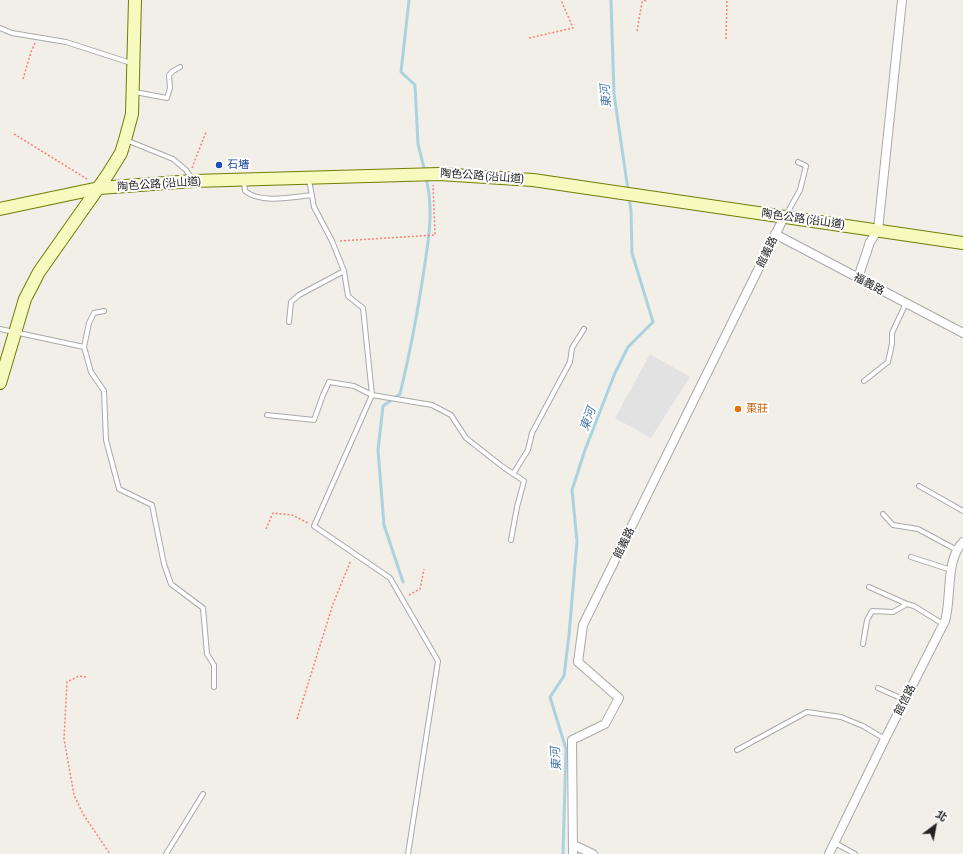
<!DOCTYPE html>
<meta charset="utf-8">
<style>
body{margin:0}
#map{position:relative;width:963px;height:854px;overflow:hidden;background:#f2efe9;font-family:"Asap Condensed","Noto Sans TC",sans-serif}
canvas{display:block}
.north{position:absolute;left:915px;top:806px;width:40px;height:40px;-webkit-text-stroke:3px #fff;paint-order:stroke;rotate:32deg;font-size:11px;font-weight:700;line-height:16px;text-align:center;color:#222}
.north::after{content:'';display:block;margin:auto;width:14px;height:18px;background:#222;clip-path:polygon(50% 0,100% 100%,50% 72%,0 100%)}
</style>
<div id="map">
<canvas width="963" height="854"></canvas>
<div class="north">北</div>
</div>
<script>
const ctx = document.querySelector('canvas').getContext('2d');
ctx.lineJoin = 'round';
function fillPath(path, color) {
  ctx.fillStyle = color;
  ctx.fill(path, 'evenodd');
}
function trace(path, color, width, dash) {
  ctx.strokeStyle = color;
  ctx.lineWidth = width;
  ctx.lineCap = dash ? 'butt' : 'round';
  ctx.setLineDash(dash || []);
  ctx.stroke(path);
}
function write(font, color, halo, rows, align = 'center') {
  ctx.font = font + ' "Asap Condensed","Noto Sans TC",sans-serif';
  ctx.lineWidth = 4;
  ctx.setLineDash([]);
  ctx.textBaseline = 'middle';
  ctx.strokeStyle = halo;
  ctx.fillStyle = color;
  for (const [text, x, y, turn = 0] of rows) {
    ctx.save();
    ctx.translate(x, y);
    ctx.rotate((+turn || 0) * Math.PI / 180);
    ctx.textAlign = isNaN(turn) ? turn : align;
    if (halo) ctx.strokeText(text, 0, 0);
    ctx.fillText(text, 0, 0);
    ctx.restore();
  }
}
const parking = new Path2D(`
 M650 354 690 377 651 438 615 418Z`);
const stream = new Path2D(`
 M409 0 401 72 415 85 418 144 425 172
 M611 0 614 94 628 190
 M403 582 384 525 378 450 383 406 400 394C409 357 416 321 422 283 427 248 435 213 426 178
 M563 854 566 749 550 697 564 676 569 635 577 541 572 490 585 450 615 373 628 347 653 322 632 253 631 210 629 198`);
const path = new Path2D(`
 M637 31 642 2 647 0
 M529 38 573 28 561 0
 M726 39 727 0
 M23 79 31 52 35 43
 M14 134 87 179
 M192 168 206 132
 M340 241 435 235 433 185
 M266 529 273 513 292 515 308 523
 M409 595 420 589 424 569
 M86 677 79 676 67 682 64 739 74 795 83 814 110 854
 M297 719 333 604 351 560`);
const lane = new Path2D(`
 M0 28 12 33 66 42 131 63
 M135 92 167 98 170 88 169 75 173 71 180 67
 M126 140 173 159 186 170 192 179
 M309 180 314 207 332 241 344 271 348 296 363 308 372 395 314 526 390 578 438 661 408 854
 M244 182 245 191C261 204 293 197 312 195
 M786 215 800 190 806 166 798 162
 M289 322 291 302 299 295 344 271
 M0 329 84 347 91 372 104 391 106 440 119 489 152 505 164 564 171 584 203 608 207 654 214 665V687
 M84 347 89 323 94 313 104 311
 M864 381 888 362 892 344V333L906 303
 M267 415 314 420 323 395 329 382 354 386 372 395 432 405 451 415 466 438 503 467 524 481 517 507 511 540
 M513 474 528 450 532 433 570 362 572 348 584 329
 M919 486 963 511
 M883 514 893 525 918 529 957 550
 M911 557 951 570
 M869 587 907 604 914 606 943 624
 M863 644 867 620 872 611 893 612 907 604
 M878 688 905 700
 M737 750 807 712 841 717 863 726 885 739
 M835 843 855 854
 M166 854 203 794`);
const street = new Path2D(`
 M775 234 963 333
 M858 278 870 242 878 230 902 0
 M574 845 593 854
 M573 854 572 740 605 724 619 698 578 662 583 625 784 217
 M829 854 885 739 945 621C952 597 945 560 963 542`);
const secondary = new Path2D(`
 M0 209 99 188 193 181 439 174 533 180 963 243
 M0 383 25 299 39 272 108 174 121 153 125 140 132 114 135 0`);
const markers = [
 [219,165,4,"#1a4fb4"],
 [738,409,4,"#e8710a"]
];
const transitNames = [
 ["石墻",227,165]
];
const streetNames = [
 ["陶色公路 (沿山道)",482,176,4],
 ["陶色公路 (沿山道)",159,184,-4],
 ["陶色公路 (沿山道)",803,219,8],
 ["館義路",767,252,-64],
 ["福義路",869,284,28],
 ["館義路",624,543,-64],
 ["館信路",905,700,-63]
];
const foodNames = [
 ["棗莊",746,409]
];
const waterNames = [
 ["東河",606,96,-95],
 ["東河",588,419,-70],
 ["東河",556,759,-93]
];
fillPath(parking, '#e2e2e2');
trace(stream, '#aad3df', 3);
trace(lane, '#a9a9a9', 6);
trace(street, '#a9a9a9', 10);
trace(secondary, '#707d05', 14);
trace(path, '#fa8072', 1.5, [2, 2]);
trace(lane, '#fff', 4);
trace(street, '#fff', 8);
trace(secondary, '#f7fabf', 12);
for (const [x, y, r, color] of markers) {
  const dot = new Path2D();
  dot.arc(x, y, r, 0, 2 * Math.PI);
  ctx.fillStyle = color;
  ctx.fill(dot);
  trace(dot, '#fff', 1.5);
}
write('11px', '#164399', '#fff', transitNames, 'left');
write('11px', '#222', '#fff', streetNames);
write('11px', '#c56008', '#fff', foodNames, 'left');
write('italic 12px', '#4a7aab', '#fff', waterNames);
</script>
